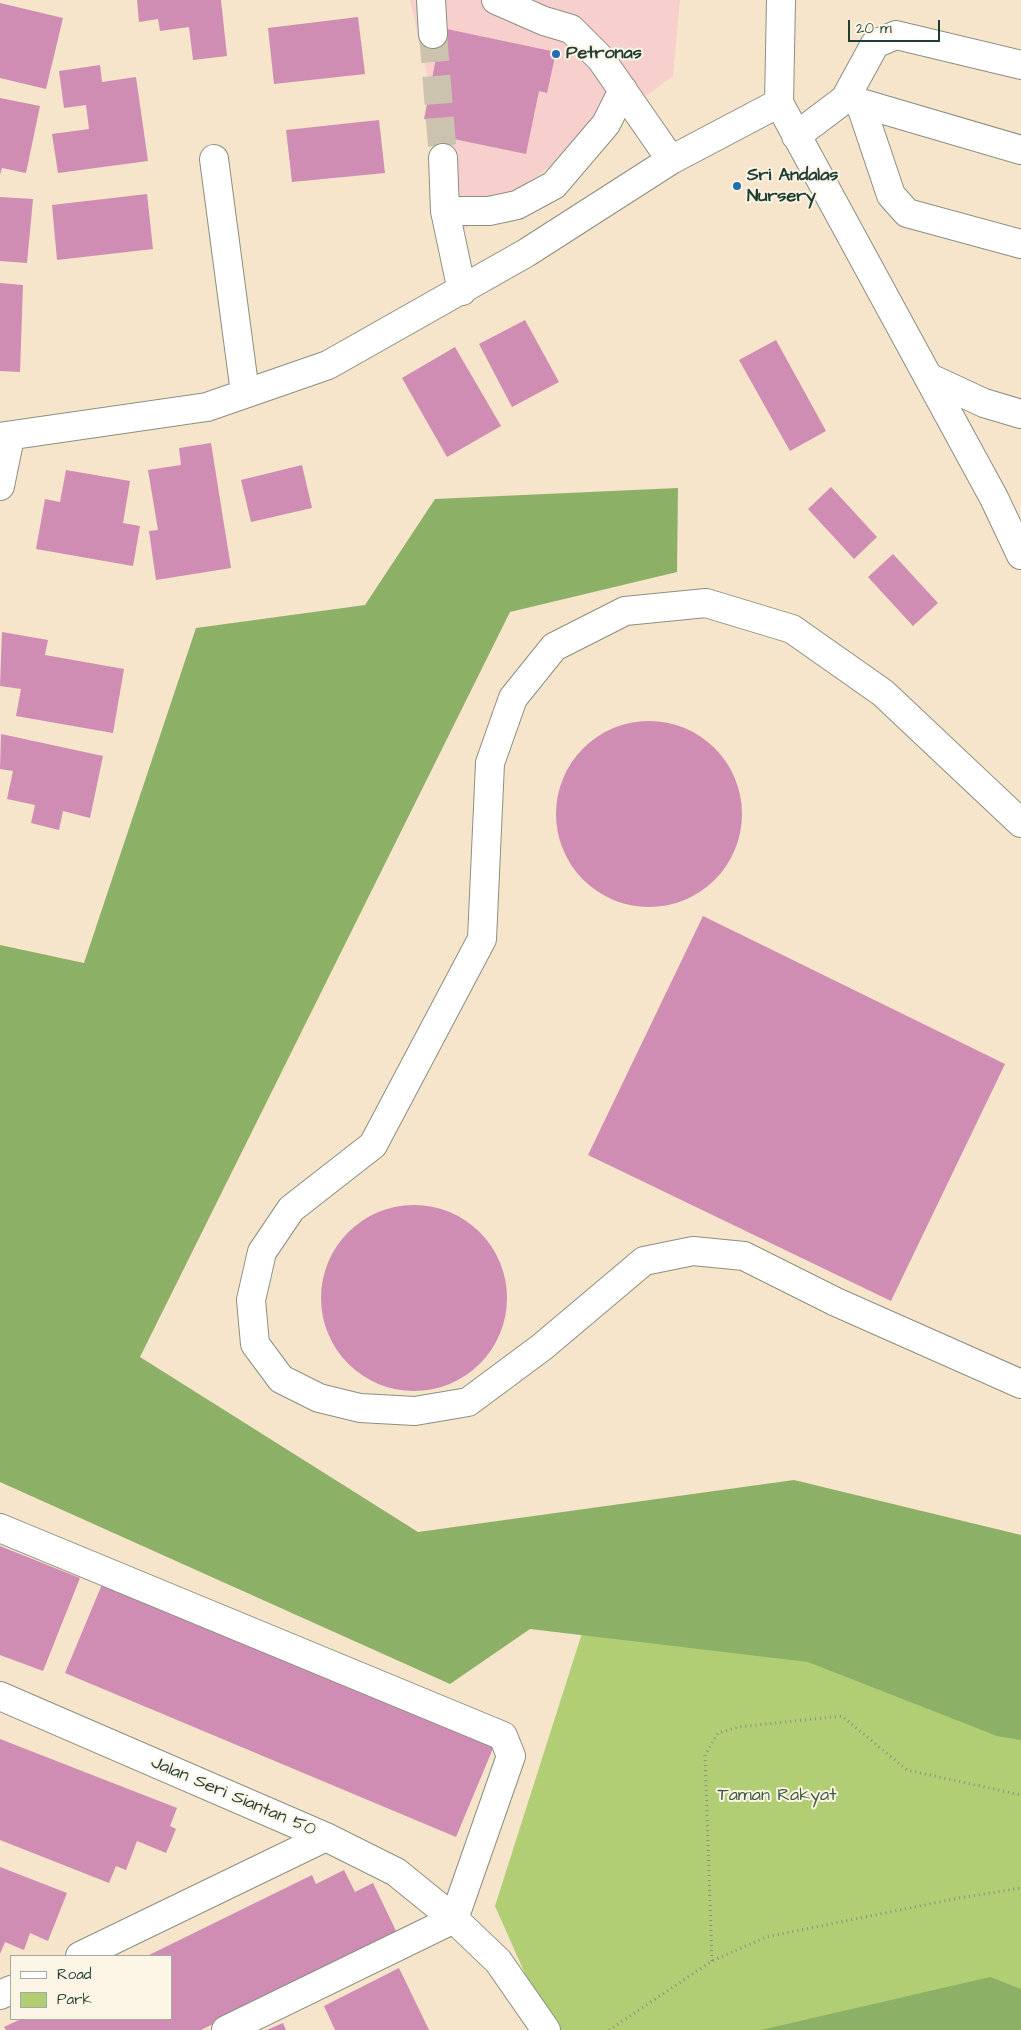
<!DOCTYPE html>
<style>
body{margin:0}
#map{position:relative;width:1021px;height:2030px;overflow:hidden;background:#f6e4cb;font-family:"Architects Daughter",sans-serif}
canvas{display:block}
.legend{position:absolute;left:10px;top:1955px;width:162px;height:65px;box-sizing:border-box;background:#fcf5e5;border:1px solid #a4ab9e;margin:0;padding:6px 9px;list-style:none;font-size:15px;color:#1f3d34}
.legend li{display:flex;align-items:center;gap:10px;height:25px}
.legend b{width:25px;border:1px solid #a4ab9e}
.scale{position:absolute;left:848px;top:20px;width:92px;height:22px;box-sizing:border-box;border:2px solid #1f3d34;border-top:0;padding-left:6px;font-size:15px;line-height:18px;white-space:nowrap;color:#1f3d34;-webkit-text-stroke:4px #fcf5e5;paint-order:stroke}
</style>
<div id="map">
<canvas width="1021" height="2030"></canvas>
<ul class="legend">
<li><b style="height:6px;background:#fff"></b>Road</li>
<li><b style="height:14px;background:#b1ce75"></b>Park</li>
</ul>
<div class="scale">20 m</div>
</div>
<script>
const ctx = document.querySelector('canvas').getContext('2d');
ctx.lineJoin = 'round';
function fillPath(path, color) {
  ctx.fillStyle = color;
  ctx.fill(path, 'evenodd');
}
function trace(path, color, width, dash) {
  ctx.strokeStyle = color;
  ctx.lineWidth = width;
  ctx.lineCap = dash ? 'butt' : 'round';
  ctx.setLineDash(dash || []);
  ctx.stroke(path);
}
function write(font, color, halo, rows, align = 'center') {
  ctx.font = font + ' "Architects Daughter",sans-serif';
  ctx.lineWidth = 4;
  ctx.setLineDash([]);
  ctx.textBaseline = 'middle';
  ctx.strokeStyle = halo;
  ctx.fillStyle = color;
  for (const [text, x, y, turn = 0] of rows) {
    ctx.save();
    ctx.translate(x, y);
    ctx.rotate((+turn || 0) * Math.PI / 180);
    ctx.textAlign = isNaN(turn) ? turn : align;
    if (halo) ctx.strokeText(text, 0, 0);
    ctx.fillText(text, 0, 0);
    ctx.restore();
  }
}
const built = new Path2D(`
 M410 0H680L673 76 462 231Z`);
const green = new Path2D(`
 M613 1536 1021 1594V2030H550L495 1906Z`);
const forest = new Path2D(`
 M678 488 677 572 510 612 140 1357 418 1532 794 1480 1021 1535V1740L997 1736 808 1662 530 1629 450 1684 0 1482V945L84 963 196 628 365 605 435 499Z
 M990 1977 1021 1989V2030H761Z`);
const building = new Path2D(`
 M137 0H221L227 56 193 60 189 27 160 31 158 19 139 22Z
 M0 3 63 18 46 89 0 78Z
 M358 17 365 74 274 84 268 28Z
 M442 28 556 52 547 93 539 91 526 154 449 138 452 124 424 119Z
 M100 65 102 82 136 77 148 161 58 173 52 134 89 129 86 105 64 108 59 71Z
 M0 98 40 106 26 173 2 168 0 175Z
 M379 120 385 173 292 182 286 130Z
 M147 194 153 249 57 260 52 205Z
 M0 197 33 199 27 263 0 261Z
 M0 283 23 285 20 372 0 371Z
 M525 320 559 382 512 407 479 344Z
 M776 340 826 431 790 451 739 360Z
 M455 347 501 426 447 457 402 378Z
 M211 443 231 568 156 580 149 531 158 530 148 470 181 465 179 448Z
 M302 465 312 508 251 522 241 480Z
 M66 470 130 481 123 523 140 526 133 566 36 549 45 499 60 502Z
 M831 487 877 537 854 559 808 509Z
 M893 554 938 603 913 626 868 577Z
 M2 632 48 640 45 655 124 669 113 733 16 716 21 689 0 686Z
 M556 814a93 93 0 1 1 186 0a93 93 0 1 1-186 0Z
 M1 734 103 756 90 818 63 811 59 830 31 823 35 805 7 799 13 771 0 769Z
 M703 916 1005 1064 891 1301 588 1155Z
 M321 1298a93 93 0 1 1 186 0a93 93 0 1 1-186 0Z
 M0 1546 80 1578 43 1671 0 1655Z
 M103 1582 494 1746 456 1837 65 1673Z
 M0 1739 177 1808 170 1826 176 1829 166 1853 137 1841 126 1870 116 1866 109 1883 0 1840Z
 M0 1867 67 1893 48 1941 30 1933 24 1950 5 1942 0 1954Z
 M344 1870 355 1892 373 1883 397 1933 201 2030H6L4 2027 21 2019H171V1956H147L312 1875 316 1884Z
 M399 1968 429 2030H335L324 2006Z
 M283 2023 286 2030H267Z`);
const minorTunnel = new Path2D(`
 M433 34 443 158`);
const path = new Path2D(`
 M712 1961 705 1755 718 1733 738 1727 842 1716 907 1770 1021 1795
 M609 2030 712 1961 766 1937 959 1898 1021 1888`);
const minor = new Path2D(`
 M431 0 433 34
 M496 0 544 21 571 29 601 59 671 160
 M847 99 1021 150
 M779 103 994 498 1021 555
 M860 103 891 195 907 213 1021 244
 M796 136 845 99 875 44 896 35 1021 65
 M443 158 445 211 462 291
 M214 159 245 393
 M445 211H489L517 205 554 185 606 124 623 90
 M928 377 984 403 1021 414
 M0 437 207 407 328 365 526 253 671 160 779 103 781 0
 M0 486 10 437
 M1021 823 883 693 792 629 706 603 625 611 554 647 513 698 490 763 482 939 373 1145 291 1209 262 1252 251 1300 255 1344 281 1379 319 1398 360 1408 415 1411 468 1402 542 1347 644 1261 693 1251 744 1256 836 1302 1021 1384
 M0 1528 503 1736 511 1756 454 1919 226 2030
 M0 1696 326 1837 396 1872 454 1919 498 1961 546 2030
 M80 1956 326 1837
 M0 1995 11 1990`);
const markers = [
 [556,54,5,"#1f6fb2"],
 [737,186,5,"#1f6fb2"]
];
const poiNames = [
 ["Petronas",566,54],
 ["Sri Andalas",747,176],
 ["Nursery",747,197]
];
const parkNames = [
 ["Taman Rakyat",777,1796]
];
const streetNames = [
 ["Jalan Seri Siantan 50",233,1797,23]
];
fillPath(built, '#f7d0cd');
fillPath(green, '#b1ce75');
fillPath(forest, '#8cb166');
fillPath(building, '#d08db3');
trace(minorTunnel, '#cbc3ad', 28, [28, 14]);
trace(minor, '#8a9080', 30);
trace(path, '#8a9080', 3, [1, 4]);
trace(minor, '#fff', 28);
for (const [x, y, r, color] of markers) {
  const dot = new Path2D();
  dot.arc(x, y, r, 0, 2 * Math.PI);
  ctx.fillStyle = color;
  ctx.fill(dot);
  trace(dot, '#fcf5e5', 2);
}
write('bold 18px', '#1f3d34', '#fcf5e5', poiNames, 'left');
write('18px', '#3c5a41', '#fcf5e5', parkNames);
write('18px', '#1f3d34', '#fcf5e5', streetNames);
</script>
